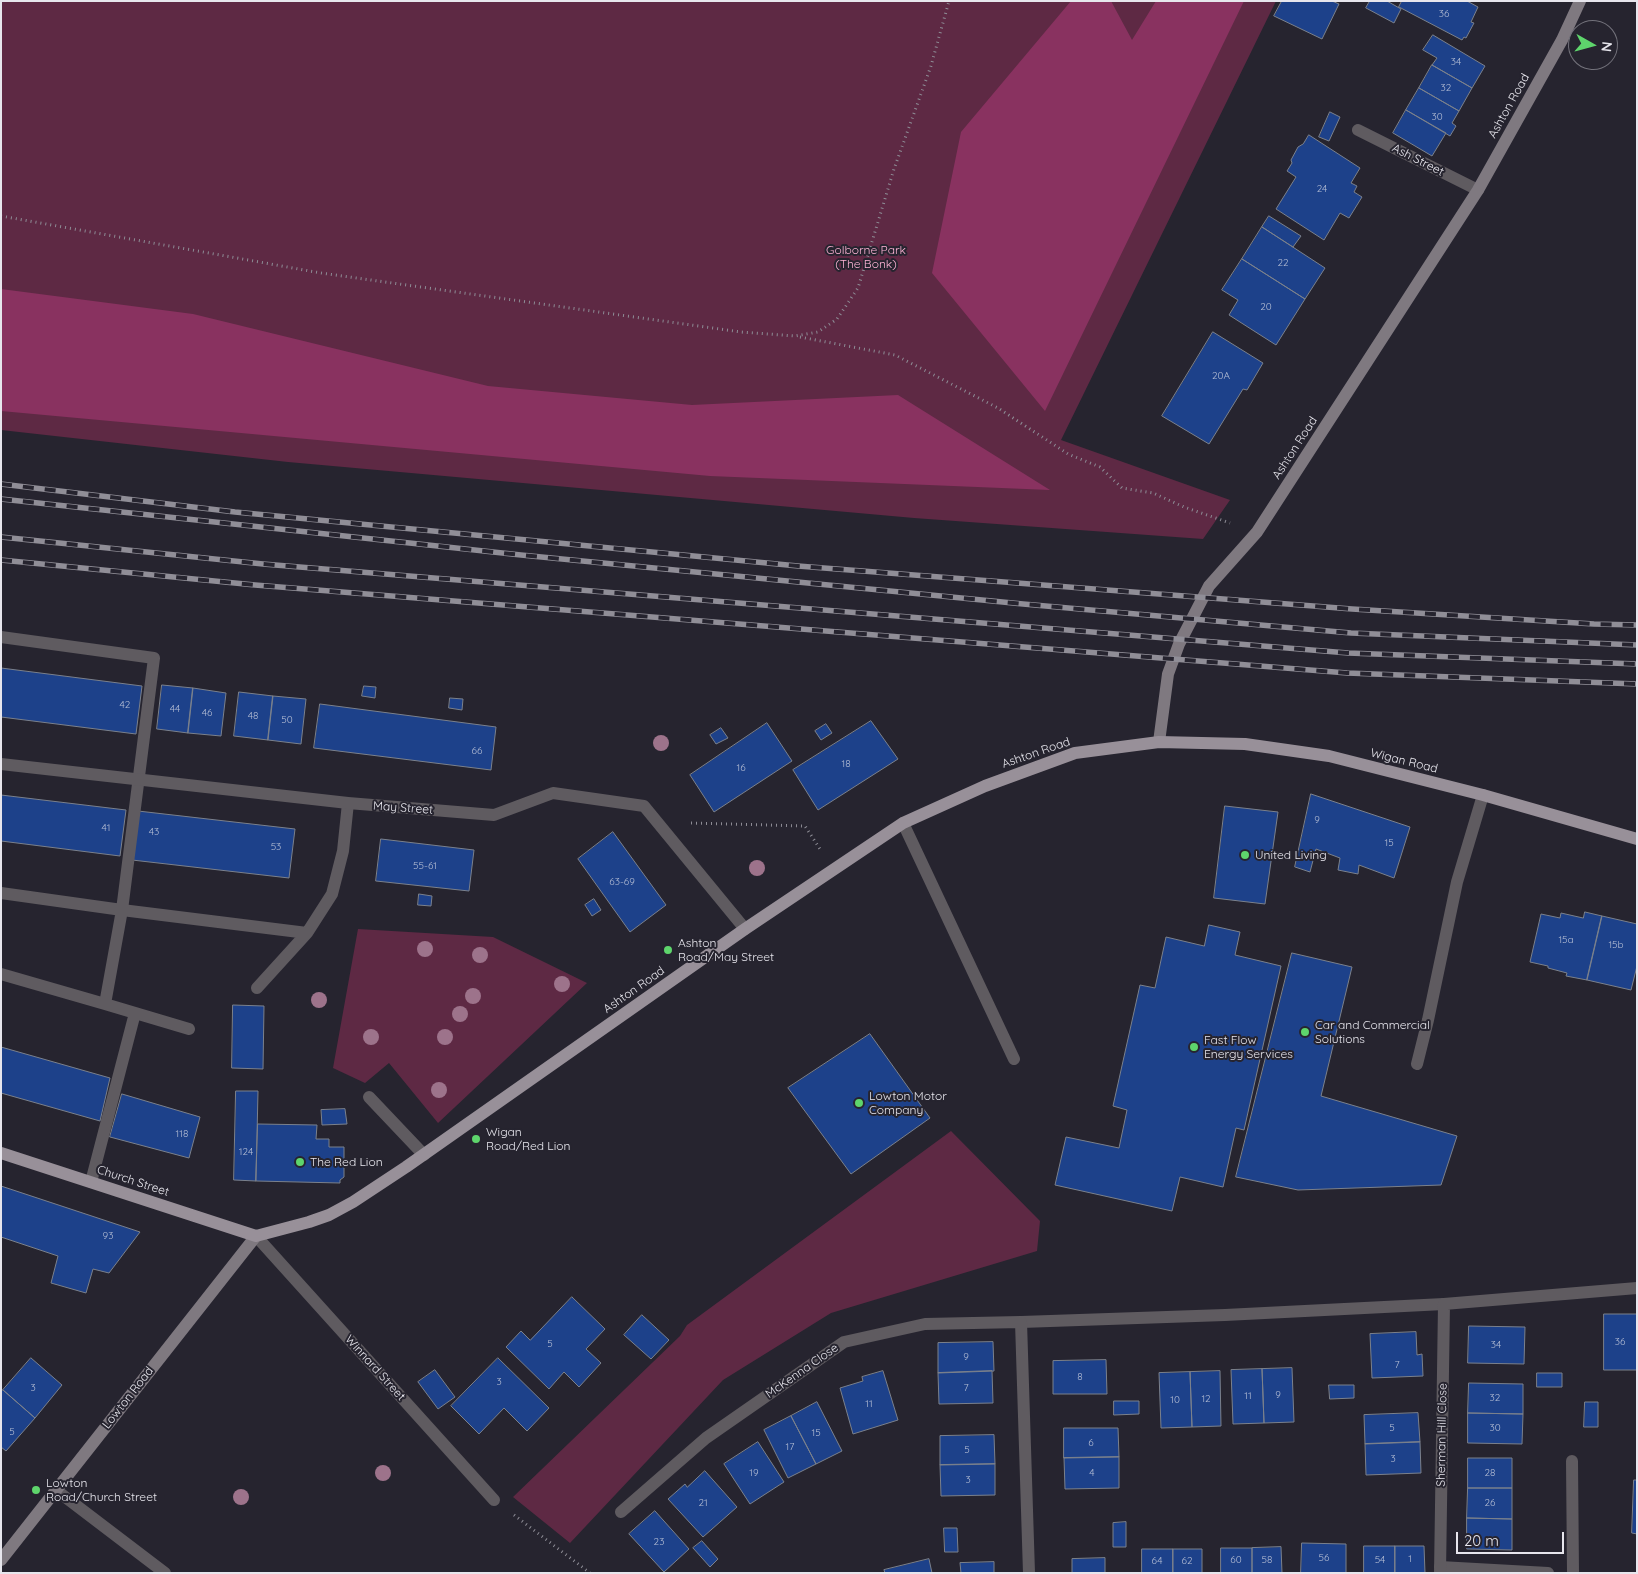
<!DOCTYPE html>
<style>
body{margin:0}
#map{position:relative;width:1638px;height:1574px;overflow:hidden;background:#26242f;font-family:Quicksand,sans-serif}
canvas{display:block}
.frame{position:absolute;inset:0;border:2px solid #e7e6ed;pointer-events:none}
.north{position:absolute;left:1568px;top:20px;width:50px;height:50px;box-sizing:border-box;background:#26242f;border:1px solid #73727b;border-radius:50%;rotate:97deg;font-size:14px;font-weight:700;line-height:20px;text-align:center;color:#e7e6ed}
.north::after{content:'';display:block;margin:auto;width:18px;height:22px;background:#5ed56c;clip-path:polygon(50% 0,100% 100%,50% 72%,0 100%)}
.scale{position:absolute;left:1456px;top:1532px;width:108px;height:22px;box-sizing:border-box;border:2px solid #e7e6ed;border-top:0;padding-left:6px;font-size:15px;line-height:18px;white-space:nowrap;color:#e7e6ed;-webkit-text-stroke:4px #26242f;paint-order:stroke}
</style>
<div id="map">
<canvas width="1638" height="1574"></canvas>
<div class="frame"></div>
<div class="north">N</div>
<div class="scale">20 m</div>
</div>
<script>
const ctx = document.querySelector('canvas').getContext('2d');
ctx.lineJoin = 'round';
function fillPath(path, color) {
  ctx.fillStyle = color;
  ctx.fill(path, 'evenodd');
}
function trace(path, color, width, dash) {
  ctx.strokeStyle = color;
  ctx.lineWidth = width;
  ctx.lineCap = dash ? 'butt' : 'round';
  ctx.setLineDash(dash || []);
  ctx.stroke(path);
}
function write(font, color, halo, rows, align = 'center') {
  ctx.font = font + ' Quicksand,sans-serif';
  ctx.lineWidth = 4;
  ctx.setLineDash([]);
  ctx.textBaseline = 'middle';
  ctx.strokeStyle = halo;
  ctx.fillStyle = color;
  for (const [text, x, y, turn = 0] of rows) {
    ctx.save();
    ctx.translate(x, y);
    ctx.rotate((+turn || 0) * Math.PI / 180);
    ctx.textAlign = isNaN(turn) ? turn : align;
    if (halo) ctx.strokeText(text, 0, 0);
    ctx.fillText(text, 0, 0);
    ctx.restore();
  }
}
const green = new Path2D(`
 M1 1H1276L1061 440 1230 500 1203 539 914 518 288 462 1 430Z
 M358 929 493 937 587 983 438 1123 389 1063 365 1083 333 1068Z
 M951 1131 1040 1221 1037 1251 831 1313 723 1380 570 1543 513 1497 680 1336 687 1325Z`);
const forest = new Path2D(`
 M1071 1H1111L1132 40 1156 1H1244L1045 411 932 273 961 132Z
 M1 289 193 314 488 386 692 405 898 395 1050 490 710 476 1 411Z`);
const building = new Path2D(`
 M1282 1H1332L1339 4 1322 39 1274 16Z
 M1370 1H1387L1401 9 1394 23 1366 8Z
 M1402 1H1467L1478 7 1471 22 1474 23 1466 38 1464 37 1462 40 1399 7Z
 M1433 35 1485 66 1472 88 1432 65 1437 58 1423 50Z
 M1432 65 1472 88 1459 111 1419 88Z
 M1419 88 1459 111 1452 123 1456 126 1450 136 1406 110Z
 M1406 110 1446 133 1432 156 1393 133Z
 M1330 112 1340 117 1329 141 1319 137Z
 M1309 135 1360 168 1351 183 1357 186 1354 192 1362 197 1349 218 1340 213 1324 240 1276 209 1296 177 1287 171 1292 163 1291 160 1298 147 1303 144Z
 M1269 216 1301 236 1293 247 1262 227Z
 M1262 227 1325 268 1305 299 1242 259Z
 M1242 259 1305 299 1276 345 1229 315 1238 300 1222 290Z
 M1213 332 1263 363 1247 390 1243 389 1209 444 1162 416Z
 M1 668 142 686 136 734 1 717Z
 M162 685 193 688 188 733 157 729Z
 M364 686 376 687 375 698 362 696Z
 M193 688 226 693 221 736 188 733Z
 M239 692 273 696 268 740 234 736Z
 M273 696 306 699 301 744 268 740Z
 M450 698 463 699 462 710 449 708Z
 M320 704 496 727 491 770 314 748Z
 M871 721 898 759 818 810 793 770Z
 M767 723 792 761 714 812 690 775Z
 M826 724 832 733 821 740 815 731Z
 M721 728 728 738 716 744 710 735Z
 M1311 794 1410 827 1394 878 1359 865 1358 874 1338 870 1340 858 1316 849 1310 872 1295 867Z
 M1 795 126 810 120 856 1 841Z
 M1225 806 1278 812 1265 904 1214 898Z
 M138 811 295 829 289 878 132 860Z
 M613 832 666 905 630 932 578 859Z
 M381 839 474 850 469 891 376 881Z
 M419 894 432 896 431 906 418 905Z
 M594 899 601 910 592 916 585 905Z
 M1585 912 1602 916 1587 980 1566 976 1567 973 1548 968V966L1530 962 1541 914 1560 918 1561 913 1583 918Z
 M1602 916 1637 924V966L1631 990 1587 980Z
 M1209 925 1240 932 1235 955 1281 966 1244 1130 1236 1128 1223 1187 1180 1177 1172 1211 1055 1185 1066 1137 1119 1148 1127 1110 1113 1106 1140 985 1155 988 1166 937 1204 946Z
 M1292 953 1352 967 1321 1096 1457 1136 1441 1185 1298 1190 1236 1177Z
 M233 1005 264 1006 263 1069 232 1068Z
 M870 1034 930 1118 851 1174 788 1088Z
 M1 1047 110 1078 100 1121 1 1093Z
 M236 1091H258L256 1181 234 1180Z
 M122 1094 200 1117 189 1158 110 1137Z
 M345 1109 347 1124 322 1125 321 1110Z
 M258 1124 317 1125 316 1139H329V1147H344V1177L340 1180V1183L256 1181Z
 M1 1186 140 1232 109 1273 93 1269 86 1293 51 1283 58 1256 1 1237Z
 M572 1297 605 1329 586 1349 601 1363 579 1387 564 1372 549 1389 506 1347 521 1331 530 1340Z
 M1604 1314H1637V1370H1604Z
 M642 1315 669 1340 651 1359 624 1335Z
 M1469 1326 1525 1327 1524 1364 1468 1363Z
 M1416 1332 1417 1355 1422 1354 1423 1376 1372 1378 1370 1334Z
 M993 1342 994 1371 938 1373V1343Z
 M31 1358 62 1385 35 1418 3 1390Z
 M498 1358 549 1408 527 1431 504 1408 479 1434 451 1406Z
 M1106 1360 1107 1394H1053V1361Z
 M1292 1368 1294 1422 1264 1423 1262 1369Z
 M1262 1369 1264 1423 1233 1424 1231 1370Z
 M435 1370 455 1397 438 1409 418 1382Z
 M883 1371 898 1420 853 1434 840 1388 863 1381 862 1377Z
 M992 1371 993 1403 939 1404 938 1373Z
 M1220 1371 1221 1426 1192 1427 1190 1372Z
 M1190 1372 1192 1427 1161 1428 1159 1373Z
 M1537 1373H1562V1387H1537Z
 M1469 1383 1523 1384V1414L1468 1413Z
 M1329 1385H1354V1398L1330 1399Z
 M3 1390 35 1418 6 1451 1 1447V1392Z
 M1114 1401H1139V1414L1114 1415Z
 M817 1402 842 1451 816 1464 791 1416Z
 M1585 1402H1598V1427H1584Z
 M1418 1413 1420 1442 1365 1444 1364 1415Z
 M1468 1413 1523 1414 1522 1444 1468 1443Z
 M791 1416 816 1464 788 1478 764 1430Z
 M1064 1428H1118L1119 1457 1064 1458Z
 M994 1435 995 1464 940 1465V1436Z
 M758 1442 784 1482 750 1504 724 1464Z
 M1420 1442 1421 1473 1366 1475 1365 1444Z
 M1119 1457V1488L1065 1489 1064 1458Z
 M1468 1458H1512V1488H1468Z
 M995 1464V1495L941 1496 940 1465Z
 M705 1471 737 1507 703 1537 668 1499 685 1484 687 1487Z
 M1634 1480H1637V1534L1632 1533Z
 M1468 1488H1512V1519L1467 1518Z
 M655 1511 689 1549 664 1572 629 1534Z
 M1467 1518 1512 1519V1550L1467 1549Z
 M1126 1522V1547H1113V1523Z
 M944 1528H957L958 1552H945Z
 M702 1541 718 1559 710 1567 693 1548Z
 M1302 1543 1346 1544V1573H1301Z
 M1364 1546H1395V1573H1364Z
 M1395 1546H1424L1425 1573H1395Z
 M1281 1547 1282 1573H1252V1548Z
 M1221 1548H1252V1573H1221Z
 M1142 1549H1173V1573H1142Z
 M1173 1549H1202V1573H1173Z
 M1105 1558V1573H1072V1559Z
 M929 1559 932 1573H885L884 1570Z
 M994 1562V1573H961L960 1563Z`);
const path = new Path2D(`
 M1 216 321 273 741 332 795 336 818 332 837 319 858 288 894 169 931 66 949 1
 M800 337 895 355 998 408 1068 454 1100 467 1122 488 1153 493 1184 507 1230 523
 M691 823 805 826 820 849
 M514 1515 590 1573`);
const lane = new Path2D(`
 M1 637 154 658 122 910 105 1004 189 1029
 M903 823 1014 1059
 M1 893 122 910 307 933 332 894 343 851 348 803
 M1 974 105 1004
 M257 988 307 933
 M1417 1064 1428 1020 1457 882 1483 795
 M369 1097 424 1155
 M91 1182 135 1013
 M1021 1322 1225 1315 1444 1304
 M1572 1461 1573 1573
 M56 1490 165 1573
 M1440 1567 1548 1573`);
const street = new Path2D(`
 M1358 130 1478 190
 M1 764 348 803 494 815 553 793 644 806 745 929
 M256 1236 494 1500
 M621 1512 706 1438 844 1342 925 1324 1021 1322 1029 1573
 M1440 1573 1444 1304 1637 1288`);
const secondary = new Path2D(`
 M1159 742 1168 674 1179 644 1209 586 1257 532 1478 190 1562 40 1580 1
 M1 1560 256 1236`);
const primary = new Path2D(`
 M1 1153 256 1236 309 1222 329 1215 353 1202 406 1167 745 929 903 823 985 786 1075 753 1159 742 1245 744 1329 756 1483 795 1637 839`);
const rail = new Path2D(`
 M1 484 235 512 798 566 1352 609 1594 624 1637 625
 M1 499 521 555 1023 604 1351 633 1637 645
 M1 537 263 564 1348 653 1637 664
 M1 560 255 585 1347 673 1637 684`);
const trees = [
 [661,743],
 [757,868],
 [425,949],
 [480,955],
 [562,984],
 [473,996],
 [319,1000],
 [460,1014],
 [371,1037],
 [445,1037],
 [439,1090],
 [383,1473],
 [241,1497]
];
const markers = [
 [1245,855,5,"#5ed56c"],
 [668,950,5,"#5ed56c"],
 [1305,1032,5,"#5ed56c"],
 [1194,1047,5,"#5ed56c"],
 [859,1103,5,"#5ed56c"],
 [476,1139,5,"#5ed56c"],
 [300,1162,5,"#5ed56c"],
 [36,1490,5,"#5ed56c"]
];
const numberNames = [
 ["36",1444,14],
 ["34",1456,62],
 ["32",1446,88],
 ["30",1437,117],
 ["24",1322,189],
 ["22",1283,263],
 ["20",1266,307],
 ["20A",1221,376],
 ["42",125,705],
 ["44",175,709],
 ["46",207,713],
 ["48",253,716],
 ["50",287,720],
 ["66",477,751],
 ["18",846,764],
 ["16",741,768],
 ["9",1317,820],
 ["41",106,828],
 ["43",154,832],
 ["15",1389,843],
 ["53",276,847],
 ["55-61",425,866],
 ["63-69",622,882],
 ["15a",1566,940],
 ["15b",1616,945],
 ["118",182,1134],
 ["124",246,1152],
 ["93",108,1236],
 ["36",1620,1342],
 ["5",550,1344],
 ["34",1496,1345],
 ["9",966,1357],
 ["7",1397,1365],
 ["8",1080,1377],
 ["3",499,1382],
 ["3",33,1388],
 ["7",966,1388],
 ["9",1278,1395],
 ["11",1248,1396],
 ["32",1495,1398],
 ["12",1206,1399],
 ["10",1175,1400],
 ["11",869,1404],
 ["5",1392,1428],
 ["30",1495,1428],
 ["5",12,1432],
 ["15",816,1433],
 ["6",1091,1443],
 ["17",790,1447],
 ["5",967,1450],
 ["3",1393,1459],
 ["19",754,1473],
 ["4",1092,1473],
 ["28",1490,1473],
 ["3",968,1480],
 ["21",703,1503],
 ["26",1490,1503],
 ["23",659,1542],
 ["56",1324,1558],
 ["1",1410,1559],
 ["60",1236,1560],
 ["58",1267,1560],
 ["54",1380,1560],
 ["64",1157,1561],
 ["62",1187,1561]
];
const streetNames = [
 ["Ashton Road",1509,106,-61],
 ["Ash Street",1418,160,27],
 ["Ashton Road",1295,448,-57],
 ["Ashton Road",1036,753,-19],
 ["Wigan Road",1404,761,14],
 ["May Street",403,808,4],
 ["Ashton Road",634,990,-35],
 ["Church Street",133,1181,18],
 ["Winnard Street",375,1368,48],
 ["McKenna Close",802,1371,-35],
 ["Lowton Road",128,1398,-52],
 ["Sherman Hill Close",1442,1435,-89]
];
const parkNames = [
 ["Golborne Park",866,250],
 ["(The Bonk)",866,264]
];
const poiNames = [
 ["United Living",1255,855],
 ["Ashton",678,943],
 ["Road/May Street",678,957],
 ["Car and Commercial",1315,1025],
 ["Solutions",1315,1039],
 ["Fast Flow",1204,1040],
 ["Energy Services",1204,1054],
 ["Lowton Motor",869,1096],
 ["Company",869,1110],
 ["Wigan",486,1132],
 ["Road/Red Lion",486,1146],
 ["The Red Lion",310,1162],
 ["Lowton",46,1483],
 ["Road/Church Street",46,1497]
];
fillPath(green, '#5e2944');
fillPath(forest, '#893260');
fillPath(building, '#1d418a');
trace(building, '#7b818c', 1);
trace(path, '#8e8d96', 3, [1, 4]);
trace(lane, '#5f5b60', 12);
trace(street, '#5f5b60', 12);
trace(secondary, '#7f7980', 12);
trace(primary, '#989099', 12);
trace(rail, '#908e97', 5.5);
trace(rail, '#26242f', 4, [11]);
ctx.fillStyle = '#9d738b';
for (const [x, y] of trees) {
  ctx.beginPath();
  ctx.arc(x, y, 8, 0, 2 * Math.PI);
  ctx.fill();
}
for (const [x, y, r, color] of markers) {
  const dot = new Path2D();
  dot.arc(x, y, r, 0, 2 * Math.PI);
  ctx.fillStyle = color;
  ctx.fill(dot);
  trace(dot, '#26242f', 2);
}
write('10px', '#b4bdd4', null, numberNames);
write('12px', '#e7e6ed', '#26242f', streetNames);
write('12px', '#ffb4d6', '#26242f', parkNames);
write('12px', '#e7e6ed', '#26242f', poiNames, 'left');
</script>
